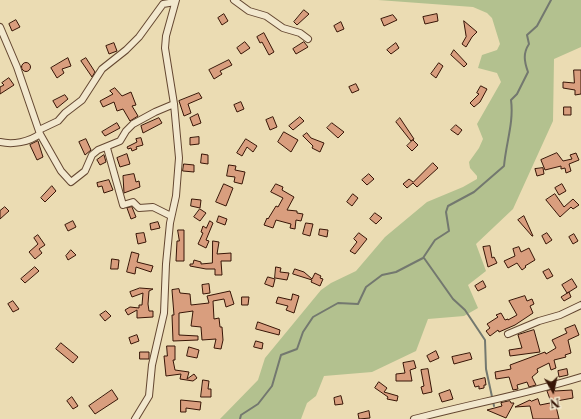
<!DOCTYPE html>
<style>
body{margin:0}
#map{position:relative;width:581px;height:419px;overflow:hidden;background:#ebdcb3;font-family:"Libre Caslon Text",serif}
canvas{display:block}
.north{position:absolute;left:533px;top:371px;width:40px;height:40px;-webkit-text-stroke:3px #f2e8ce;paint-order:stroke;rotate:171deg;font-size:11px;font-weight:700;line-height:16px;text-align:center;color:#371506}
.north::after{content:'';display:block;margin:auto;width:14px;height:18px;background:#371506;clip-path:polygon(50% 0,100% 100%,50% 72%,0 100%)}
</style>
<div id="map">
<canvas width="581" height="419"></canvas>
<div class="north">N</div>
</div>
<script>
const ctx = document.querySelector('canvas').getContext('2d');
ctx.lineJoin = 'round';
function fillPath(path, color) {
  ctx.fillStyle = color;
  ctx.fill(path, 'evenodd');
}
function trace(path, color, width, dash) {
  ctx.strokeStyle = color;
  ctx.lineWidth = width;
  ctx.lineCap = dash ? 'butt' : 'round';
  ctx.setLineDash(dash || []);
  ctx.stroke(path);
}
const green = new Path2D(`
 M345 0H581V47L554 59 553 121 513 209 476 244 486 271 468 285 478 308 464 316 428 319 416 351 372 372 324 376 316 396 307 403 301 419H220L258 380 265 358 321 290 331 283 356 271 385 237 427 202 463 187 477 179V176L470 168 469 162 479 148 483 139 477 124 501 82 497 73 478 68 482 55 497 50 500 44 492 18 487 13 473 7 378 0Z`);
const stream = new Path2D(`
 M424 258 453 299 465 310 485 340 486 369 494 406
 M240 419 241 415 258 404 272 386 281 355 297 349 303 332 313 317 338 303 358 304 366 287 382 275 396 272 423 258 435 240 449 231 446 212 448 206 474 192 504 166C506 143 514 122 511 100L517 94 528 72C524 61 523 53 529 44L527 35 537 26 551 0`);
const building = new Path2D(`
 M304 10 309 14 297 25 294 22Z
 M224 14 228 21 222 25 218 18Z
 M437 14 438 21 425 24 423 17Z
 M393 15 397 20 384 26 381 19Z
 M16 20 20 27 12 31 9 24Z
 M464 21 477 32 472 37 466 47 462 44 466 37Z
 M341 22 344 29 337 32 334 26Z
 M264 33 274 52 269 55 262 42 260 43 257 37Z
 M245 42 250 48 241 54 237 48Z
 M304 42 308 47 296 54 293 49Z
 M114 43 117 51 109 54 106 46Z
 M396 43 399 48 391 54 387 50Z
 M454 50 467 64 464 67 451 55Z
 M68 58 71 66 62 69 64 73 57 78 51 68Z
 M86 58 95 72 92 77 81 61Z
 M229 60 232 65 220 71 222 74 214 79 209 70Z
 M21.5 67a4.5 4.5 0 1 1 9 0a4.5 4.5 0 1 1-9 0Z
 M439 63 443 66 436 78 431 74Z
 M574 70H581V94L575 95V90L563 88V82L574 83Z
 M9 78 14 85 0 94V87L4 85 2 83Z
 M356 84 359 90 352 93 349 87Z
 M481 86 487 89 480 102 474 107 470 103 479 94 477 93Z
 M115 88 122 96 131 92 136 105 132 106 138 116 130 121 123 109 117 111 114 102 103 107 100 101 113 94 110 91Z
 M199 93 202 98 188 104 191 113 184 116 179 101Z
 M65 95 68 99 57 108 53 101Z
 M241 102 244 109 237 112 234 105Z
 M564 107H571V115H564Z
 M198 114 201 123 193 126 190 118Z
 M273 117 277 127 270 130 266 120Z
 M300 117 304 121 293 130 289 126Z
 M159 118 162 123 143 133 141 126Z
 M400 118 414 139 411 141 396 122Z
 M117 123 120 128 105 136 102 132Z
 M332 123 344 132 338 138 327 128Z
 M456 125 462 130 458 135 451 130Z
 M284 132 298 140 291 152 278 142Z
 M307 133 311 138 324 143 320 152 312 148 313 146 303 136Z
 M199 137V144L190 145V138Z
 M141 138 143 145 136 147 137 149 132 151 131 148 128 149 127 147 137 142 136 139Z
 M86 139 91 150 85 155 79 142Z
 M246 139 257 146 253 152 247 147 242 156 237 153Z
 M413 140 418 145 412 151 407 146Z
 M38 141 43 157 37 160 30 145Z
 M557 153 563 161 572 159 570 155 576 153 579 160 569 164 571 171 566 173 565 168 561 169V166L545 170 541 160Z
 M127 154 130 164 120 167 117 158Z
 M202 154 208 155V164L201 163Z
 M104 155 106 162 100 165 97 160Z
 M433 163 438 168 417 187 413 183 407 188 403 184 409 179 413 182Z
 M184 164 194 165V172L183 171Z
 M229 165 236 166 235 170 245 172 242 184 234 182 235 177 227 176Z
 M543 168 544 174 537 176 535 169Z
 M134 174 136 182 139 181 140 187 124 193 123 176Z
 M369 174 374 179 367 185 362 180Z
 M109 180 113 190 104 193 102 186 98 187 97 183Z
 M224 184 233 188 226 206 216 202Z
 M276 184 283 187 282 190 294 197 287 210 297 211V213L303 214 301 221 296 220 295 229 290 228 291 224 276 220 273 228 264 225 267 218 268 219 276 206 278 207 283 198 271 192Z
 M562 184 566 191 559 195 555 188Z
 M52 186 56 191 45 202 41 198Z
 M353 194 358 198 352 206 347 202Z
 M555 194 564 207 573 199 579 205 573 209 571 207 560 217 546 200Z
 M192 199 201 200 200 208 191 206Z
 M5 207 9 211 0 219V211Z
 M132 207 136 217 131 219 127 208Z
 M200 209 206 213 200 221 194 217Z
 M375 213 382 218 376 224 370 219Z
 M219 216 227 219 225 225 217 222Z
 M524 216 533 236H532L518 220Z
 M73 221 76 227 68 231 65 225Z
 M210 221 213 223 206 240 209 241 206 248 198 244 203 233 201 232 203 226 206 228Z
 M158 222 160 228 151 230 150 224Z
 M306 223 313 224 310 236 303 234Z
 M320 229 328 230 327 237 319 235Z
 M178 230H184V261H176L177 241H179Z
 M144 233 146 242 138 244 136 234Z
 M359 233 367 239 355 254 350 251 357 242 354 239Z
 M547 233 552 240 546 244 542 236Z
 M574 234 578 241 573 244 569 237Z
 M38 235 45 245 39 249 42 253 35 259 29 252 38 244 34 238Z
 M213 241 219 242 217 254 231 253V261H221L222 275H215V269H206L190 266V264H193L194 260 201 262V264L212 263Z
 M490 246 492 258 494 257 497 263 488 267 483 247Z
 M519 247 521 252 529 248 535 260 525 266 526 267 522 270 517 263 508 268 504 261 515 256 513 249Z
 M71 250 76 255 68 260 66 256Z
 M132 252 139 254 137 262 153 266 151 272 136 267 135 274 127 272Z
 M112 259 119 260 118 269H111Z
 M35 267 39 271 25 283 21 279Z
 M276 267 281 268 280 272 289 273 287 280 275 278Z
 M295 269 304 272 312 279 315 273 321 276 320 278 323 279 320 286 311 282 312 280 293 274Z
 M549 269 553 276 547 279 543 272Z
 M268 277 275 279 273 287 265 284Z
 M572 279 577 287 569 292 571 297 564 301 561 297 569 292 567 293 562 285Z
 M483 281 486 287 478 291 475 286Z
 M209 284 210 293 203 294 202 285Z
 M140 288 153 289 149 291 148 304 149 311H153V317L137 318V310L128 315 125 310 130 307 139 308V305H142L143 293 132 297 130 292Z
 M179 289 180 293 190 294 191 305 209 303 207 296 230 291 234 304 226 307 224 299 213 301 214 319 219 318 220 327H222L223 340 221 349 214 348 216 339 202 340 201 327 191 326 193 311 179 313V335L198 336V340L173 341 172 315H174L172 290Z
 M293 294 299 296 294 313 286 310 288 306 276 303 278 297 291 300Z
 M525 296 527 301 532 299 534 304 530 306 533 313 515 325 499 332 498 330 490 336 486 331 490 328 487 324 498 317 496 315 501 313 505 320 508 319V320L517 315 509 301Z
 M242 297H249L248 305H242Z
 M13 301 19 309 13 312 8 304Z
 M106 311 111 316 105 321 100 315Z
 M258 322 280 330 279 335 256 329Z
 M575 325 579 335 568 340 571 353 565 355 566 357 554 360 556 368 551 370 549 363 537 369 538 372 532 377 536 385 529 387 527 382 517 385 518 389 513 390 509 377 496 379 495 372 511 369 510 365 545 352 546 354 556 348 552 340 567 333 565 329Z
 M534 330 540 352 510 356 509 350 522 348 518 335Z
 M137 335 139 341 131 344 129 338Z
 M256 341 263 343 262 349 254 347Z
 M61 343 78 357 73 363 56 349Z
 M167 346H175V360H173L175 370 189 372 187 379 194 374 197 378 193 381 180 379 181 374 166 376 164 356H167Z
 M189 347 199 350 197 358 187 356Z
 M436 351 439 358 430 362 427 356Z
 M140 352H149V359H140Z
 M470 353 472 359 454 364 452 357Z
 M414 361 416 368 410 370 412 381H396V374L405 373 403 363Z
 M428 369 432 392 423 394 421 387 424 386 421 370Z
 M567 369 568 375 559 377 558 371Z
 M485 378 486 385H484V388L479 389V386L475 387 473 381Z
 M203 380 209 381 208 389H211V397H201Z
 M379 382 387 388 384 392 398 396 397 401 387 399 388 397 375 388Z
 M554 389 555 391 572 390 573 398 551 402 547 391Z
 M112 390 118 399 95 414 89 406Z
 M450 390 453 399 442 402 439 394Z
 M341 396 343 404 335 405 334 398Z
 M72 397 78 406 73 409 67 401Z
 M538 399 540 405 555 402 559 419H533L530 406 515 407 530 400 531 401Z
 M181 400 201 402 200 410 186 408V412H181Z
 M510 401 511 403H514L506 418 487 410 502 406 501 403Z
 M369 411 370 418 359 419 358 414Z`);
const street = new Path2D(`
 M234 0 249 11 266 16 283 28 300 33 308 39
 M0 27 17 67 40 134 61 171 71 182 85 171 92 155 98 150 120 141 126 131 133 124 155 112 174 104
 M39 130 58 121 65 113 82 100 102 69 126 50 139 37 163 4 175 2
 M0 142C13 145 29 142 40 134
 M107 148 123 205 133 202 139 208 153 207 171 216
 M508 334 539 321 560 315 581 305
 M135 419 149 396 152 365 164 313 166 264 170 223 176 196 179 158 174 104 165 48 166 36 176 0
 M414 419C470 404 526 394 581 377`);
fillPath(green, '#b3c18f');
trace(stream, '#73786f', 2);
fillPath(building, '#d99e7e');
trace(building, '#371506', 1);
trace(street, '#644731', 8);
trace(street, '#f2e8ce', 6);
</script>
